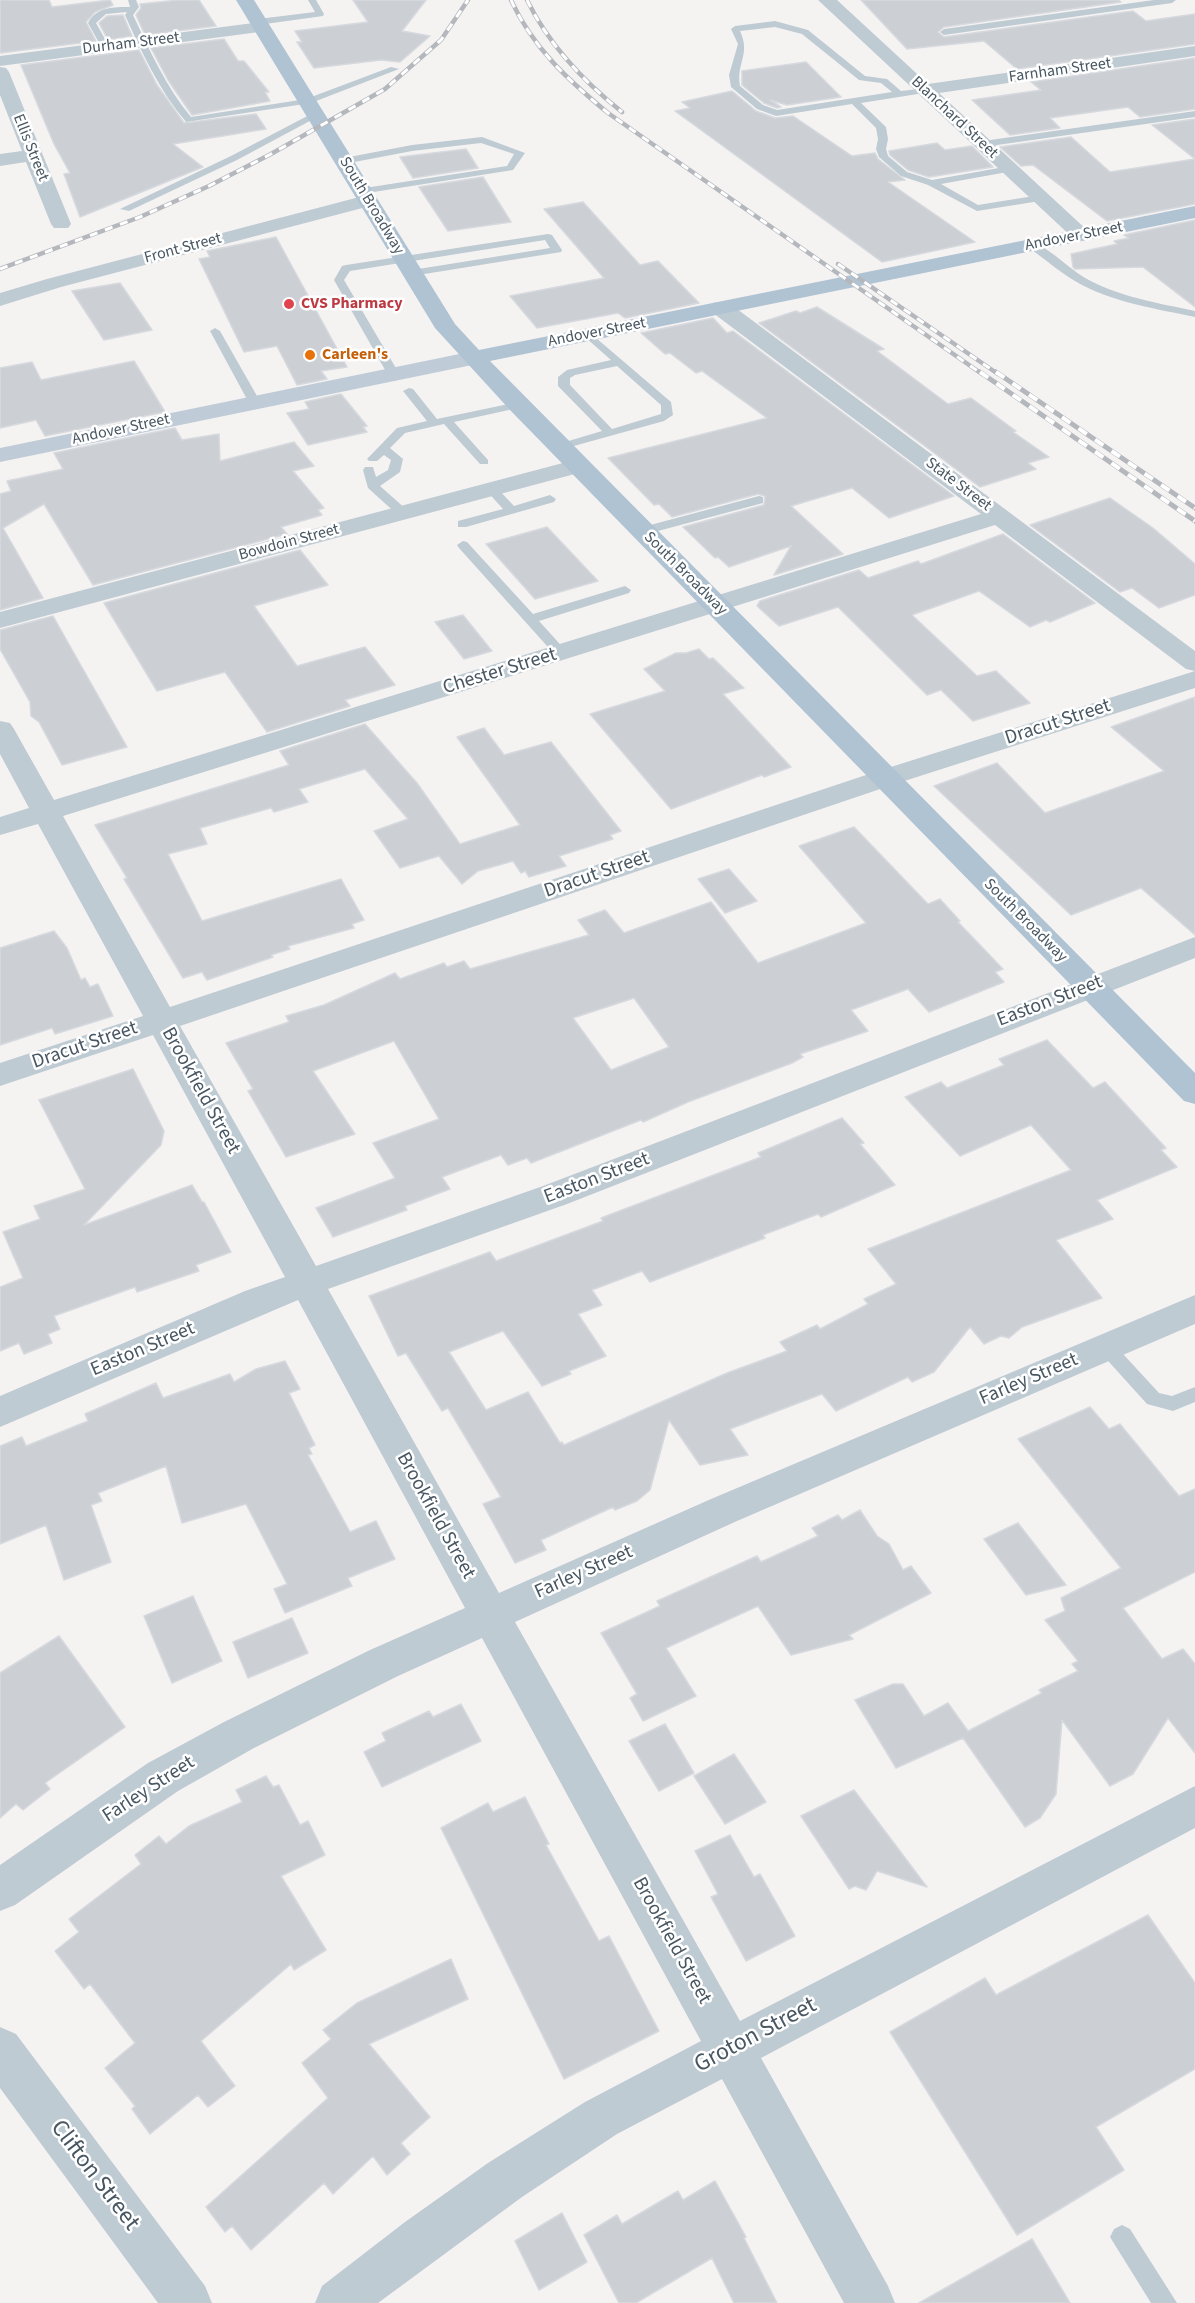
<!DOCTYPE html>
<style>
body{margin:0}
canvas{display:block;background:#f5f2f2}
</style>
<canvas width="1195" height="2303"></canvas>
<script>
const ctx = document.querySelector('canvas').getContext('2d');
ctx.lineJoin = 'round';
function fillPath(path, color) {
  ctx.fillStyle = color;
  ctx.fill(path, 'evenodd');
}
function trace(path, color, width, dash) {
  ctx.strokeStyle = color;
  ctx.lineWidth = width;
  ctx.lineCap = dash ? 'butt' : 'round';
  ctx.setLineDash(dash || []);
  ctx.stroke(path);
}
function write(font, color, halo, rows, align = 'center') {
  ctx.font = font + ' "Source Sans 3",sans-serif';
  ctx.lineWidth = 5;
  ctx.setLineDash([]);
  ctx.textBaseline = 'middle';
  ctx.strokeStyle = halo;
  ctx.fillStyle = color;
  for (const [text, x, y, turn = 0] of rows) {
    ctx.save();
    ctx.translate(x, y);
    ctx.rotate((+turn || 0) * Math.PI / 180);
    ctx.textAlign = isNaN(turn) ? turn : align;
    if (halo) ctx.strokeText(text, 0, 0);
    ctx.fillText(text, 0, 0);
    ctx.restore();
  }
}
const building = new Path2D(`
 M0 0H49L52 7 110 0 113 5 95 12 86 22 96 41 0 53Z
 M179 0H199L216 26 145 35 136 15 141 8 140 4Z
 M353 0H426L402 31 430 36 400 62 381 60 314 68 297 42H302L295 31 368 22Z
 M861 0H1118L1121 2 944 27 938 32 944 37 1133 11 1146 21 1195 14V44L1017 69 984 41 907 49Z
 M123 15 132 36 108 40 99 23 107 16Z
 M224 39 238 61H244L269 92H265L270 101 192 115 168 80 151 48Z
 M139 50 157 85 184 123 256 114 266 129 173 144 203 167 80 217 64 174 70 173 54 144 21 65Z
 M1195 58V109L1140 117 1128 107 1050 118 1060 128 1010 135 972 100 1041 90 1031 82Z
 M806 62 841 97 787 105 770 100 781 107 777 108 764 103 742 85V71Z
 M732 91 756 111 775 118 793 116 852 156 875 153 878 159 905 180 888 182 975 242 882 262 675 111 690 108 682 102Z
 M1195 119V204L1107 221 1033 165 1021 166 1000 147 1071 137 1110 172 1195 159 1152 125Z
 M937 143 945 150 972 146 993 167 929 177 908 170 890 155 889 151Z
 M466 149 478 168 413 178 400 157Z
 M483 177 511 222 448 231 419 187Z
 M583 202 640 265 658 261 699 303 625 318 618 313 537 328 510 296 604 278 544 209Z
 M1195 220V307L1143 267 1075 269 1073 267 1071 254 1117 244 1114 241 1129 238 1124 235Z
 M276 237 347 367 321 371 327 379 297 385 277 346 244 352 199 259 210 257 207 251Z
 M120 283 152 330 104 340 72 291Z
 M817 307 884 349 877 351 948 404 971 398 1016 431 1013 432 1049 457 1028 463 1036 469 980 487 759 323 796 311 800 313Z
 M713 318 727 333 733 331 954 496 889 518 852 488 791 506 843 554 774 575 791 546 729 567 718 557 715 558 683 527 764 505 765 496 758 494 672 517 659 504 654 505 608 458 767 418 702 371 696 373 670 353 665 354 641 333Z
 M134 361 165 412 45 436 36 420 0 428V368L32 362 41 380Z
 M341 394 367 426 363 427 367 432 308 445 287 413 309 409 305 402Z
 M175 428 182 440 219 434 220 461 294 442 314 466 293 471 324 508 318 510 322 515 281 527 287 534 93 585 44 504 3 528 43 598 0 610V494L11 491 7 481 63 469 54 453Z
 M1110 498 1153 528 1195 564V595L1159 608 1132 588 1120 592 1030 525Z
 M547 527 598 581 535 599 486 544Z
 M1003 534 1095 603 1050 622 1046 620 1030 627 979 591 912 615 977 676 996 671 1030 703 973 721 941 690 927 695 838 607 779 626 757 606 760 601 859 570 868 578 918 561 921 564Z
 M300 550 328 585 254 606 297 666 365 647 395 685 345 700 350 706 267 732 225 672 157 691 104 603Z
 M463 615 492 651 464 659 435 622Z
 M53 616 127 747 62 765 39 722 31 716 30 702 0 649V630Z
 M699 649 709 659 713 658 744 688 723 694 791 767 764 777 762 775 671 809 590 714 665 691 644 669 676 653H686Z
 M1195 697V935L1141 888 1071 915 934 786 997 763 1045 813 1164 771 1111 727Z
 M365 724 417 783 460 844 520 825 457 737 484 728 504 755 551 742 621 831 610 835 613 839 559 856 566 866 529 877 525 871 521 873 513 861 478 871 462 884 439 856 400 868 374 831 408 819 365 769 299 789 308 802 274 812 271 808 200 828 207 844 168 854 202 921 341 879 364 920 352 924 354 928 288 946 290 949 271 955 273 957 207 980 202 972 183 978 124 879 127 878 95 825 289 765 280 751Z
 M854 827 928 904 940 899 960 921 958 922 1003 969 995 972 1004 982 929 1012 908 989 851 1010 868 1031 800 1054 803 1057 792 1063 688 1102 643 1122 641 1120 531 1163 527 1158 508 1165 501 1155 442 1177 450 1189 405 1206 407 1210 333 1237 316 1208 395 1178 373 1143 439 1119 394 1041 313 1071 355 1134 286 1157 248 1091 253 1089 226 1043 289 1022 286 1016 324 1005 395 973 400 979 444 963 447 967 464 961 470 969 589 935 578 920 605 910 624 933 711 902 758 963 866 923 799 846ZM634 998 669 1047 611 1070 573 1018Z
 M729 869 757 901 725 913 698 879Z
 M54 931 67 948 81 980 85 978 90 987 98 984 113 1016 55 1034 52 1028 0 1045V948Z
 M1047 1040 1093 1088 1105 1082 1166 1148 1161 1150 1177 1167 1097 1200 1113 1219 1056 1240 1102 1298 1022 1327 1009 1338 1001 1336 984 1344 970 1327 934 1372 912 1382 908 1377 836 1411 822 1394 730 1429 748 1455 700 1465 669 1420 650 1490 637 1501 615 1510 613 1507 541 1540 546 1550 515 1563 483 1504 501 1497 448 1408 442 1411 406 1353 398 1356 369 1296 490 1252 496 1261 603 1221 601 1218 761 1157 758 1153 842 1118 864 1143 860 1144 895 1185 821 1217 818 1214 763 1235 765 1238 650 1282 642 1271 592 1290 602 1305 578 1314 606 1356 569 1371 571 1374 542 1386 503 1331 449 1352 486 1410 528 1392 560 1443 562 1442 564 1445 727 1373 787 1351 780 1342 817 1325 820 1329 868 1304 864 1299 896 1284 868 1249 1071 1170 1031 1125 960 1156 905 1097 941 1082 947 1088 1004 1065 999 1059Z
 M133 1069 164 1131 161 1145 84 1225 192 1185 202 1202H204L231 1252 196 1265 199 1271 137 1292 135 1287 54 1316 60 1329 48 1334 52 1343 24 1354 19 1343 0 1351V1287L23 1278 3 1232 40 1219 34 1206 85 1189 39 1100Z
 M285 1361 300 1389 289 1393 315 1445 309 1448 312 1454 308 1455 350 1532 376 1521 395 1559 348 1578 352 1586 285 1613 274 1589 287 1584 246 1504 182 1523 166 1466 98 1493 102 1501 91 1505 111 1562 64 1580 46 1525 0 1544V1446L22 1437 26 1446 88 1421 85 1414 156 1383 163 1398 230 1374 234 1382 256 1369Z
 M1090 1407 1109 1429 1120 1424 1179 1496 1195 1489V1572L1123 1608 1162 1659 1183 1649 1195 1664V1753L1168 1718 1133 1774 1110 1786 1062 1720 1056 1794 1040 1818 1025 1827 963 1738 896 1768 855 1700 893 1684H903L924 1716 948 1703 968 1731 1042 1693 1039 1690 1078 1671 1072 1664 1078 1661 1045 1620 1065 1611 1061 1598 1121 1568 1018 1439Z
 M860 1510 877 1536 889 1544 903 1570 911 1566 931 1593 849 1635 853 1639 791 1655 758 1606 666 1648 696 1696 643 1721 630 1698 637 1694 601 1633 660 1606 657 1601 757 1556 761 1562 818 1536 812 1528 838 1515 842 1520Z
 M1018 1523 1066 1585 1026 1595 984 1539Z
 M193 1596 222 1661 172 1683 144 1616Z
 M292 1618 308 1653 248 1678 233 1642Z
 M59 1636 125 1727 45 1783 50 1789 23 1810 16 1804 0 1818V1673Z
 M461 1704 481 1741 382 1787 364 1752 386 1741 382 1733 429 1711 433 1717Z
 M665 1724 694 1773 659 1791 629 1741Z
 M734 1754 766 1802 725 1824 694 1776Z
 M266 1776 273 1787 279 1785 300 1825 308 1821 325 1855 281 1876 326 1950 294 1970 291 1964 201 2041 235 2086 208 2107 198 2095 150 2134 132 2109 135 2106 105 2068 135 2043 90 1984 84 1989 55 1951 79 1932 69 1919 141 1864 135 1855 159 1836 166 1844 189 1826 242 1802 236 1790Z
 M854 1790 927 1887 877 1871 866 1890 855 1886 849 1889 801 1816Z
 M525 1797 549 1844 546 1845 599 1941 609 1936 659 2031 564 2079 441 1828 488 1803 493 1812Z
 M730 1835 754 1877 760 1874 795 1936 746 1961 711 1897 718 1894 695 1851Z
 M1148 1915 1195 1983V2069L1096 2127 1124 2170 1017 2235 890 2032 985 1978 996 1995Z
 M451 1959 468 1999 369 2044 430 2117 401 2143 410 2154 387 2175 373 2156 333 2194 324 2183 251 2250 232 2226 225 2232 206 2207 328 2098 302 2063 331 2039 323 2030 357 2003Z
 M715 2181 746 2237 744 2238 777 2303H734L712 2258 636 2303H619L584 2235 617 2215 622 2224 678 2191 683 2200Z
 M562 2213 587 2262 539 2290 515 2241Z
 M1032 2239 1070 2303H919Z`);
const service = new Path2D(`
 M128 0H136L139 7 133 15C150 51 166 87 191 117L306 99 391 67 399 69 311 103 186 122C159 90 142 53 125 15L127 12 106 14 96 23 110 48 109 50H103L88 23C96 7 114 7 130 7Z
 M308 0H316L324 14 323 16 258 25 254 22 258 19 315 12Z
 M1154 0H1176L1172 3 944 35 940 32 944 29Z
 M775 21 808 30 865 76 887 79 901 91 927 88V92L924 93 861 103 886 127 888 139 886 149 888 156 907 172 932 180 1010 166 1013 167V171L941 184 978 205 1040 195 1045 198 1040 201 977 211 928 185 901 176 879 157 876 149 878 139 876 128 852 104 776 116 757 109 731 87 729 75 738 44 731 29 735 26ZM775 27 802 34 859 80 881 83 892 92 777 110 763 105 740 86C736 62 751 55 740 31Z
 M1195 111V117L983 147 978 144 983 141Z
 M313 113 321 115 237 160 129 211 120 209 231 156Z
 M482 137 525 153 513 170 361 194 356 191 358 189 507 166 514 154 481 143 412 151 344 164 339 161 344 158 412 145Z
 M548 234 552 235 562 250 561 252 412 276 407 273 412 270 550 248 545 240 350 271 344 280 400 375 394 378 388 375 334 280 342 266 346 265Z
 M1032 242C1050 248 1069 269 1087 279 1120 297 1158 303 1195 311V317C1157 309 1117 303 1082 285 1063 275 1046 260 1028 247V243Z
 M215 328 220 331 261 403 259 405 255 406 249 403 210 331Z
 M589 332 671 402 673 415 664 421 563 449H555V445L602 431 558 386V377L567 370 611 360 585 337V333ZM617 366 661 405V414L612 429 570 385V378L575 375Z
 M409 388 413 389 437 419 518 402 524 405 518 408 454 422 488 460V464H480L444 424 405 433 390 448 403 459 400 472 380 486 407 510 409 513 403 517 399 516 368 488 363 470 365 467H373L376 477 388 470 391 460 384 455 377 461H369L367 459 397 428 427 421 403 391Z
 M491 485 495 486 514 506 550 495 556 499 554 502 466 527H458V521L503 509 485 489Z
 M759 496 763 497V503L643 535 637 531 639 528Z
 M463 541 467 542 533 614 625 586 631 590 629 593 539 621 568 653 566 656H556L459 548 457 545Z
 M1106 1340 1112 1342 1159 1393 1172 1396 1195 1387V1402L1173 1411 1147 1404 1100 1352 1097 1347 1100 1342Z
 M1122 2225 1130 2229 1177 2303H1151L1110 2237 1114 2229Z`);
const minor = new Path2D(`
 M818 0H837L928 84 1195 46V56L939 93 1088 231 1091 235 1088 239H1074Z
 M261 22 267 23 270 27 267 31 0 66V56Z
 M0 67 6 68 9 72 71 224 68 228H54L51 224 26 162 0 166V154L22 151 0 95Z
 M367 195 374 197 377 201 374 205 61 287 0 306V293L47 279Z
 M721 302 729 303 1195 651V671L1186 669 995 525 63 816 170 1007 875 772 1195 671V688L895 784 180 1026 316 1266 543 1186 1195 937V958L567 1204 328 1289 499 1593 711 1499 1195 1295V1324L737 1521 515 1622 740 2021 1195 1786V1828L761 2058 888 2286 895 2303H844L722 2079 617 2134 522 2197 378 2303H315L322 2286 405 2222 488 2163 585 2102 701 2041 482 1638 398 1676 254 1748 178 1791 15 1905 0 1911V1865L148 1763 224 1722 370 1650 465 1608 298 1300 0 1427V1396L245 1291 285 1277 153 1035 0 1086V1063L143 1016 38 824 0 835V817L29 808 0 754V721L10 723 14 729 54 800 981 514 713 313 710 308 713 303Z
 M578 459 586 461 590 466 586 471 0 628V612Z
 M0 2027 16 2034 205 2286 212 2303H158L0 2088Z`);
const secondary = new Path2D(`
 M474 351 482 353 485 358 482 363 0 462V448Z`);
const primary = new Path2D(`
 M236 0H254L455 324 479 350 1195 206V218L490 361 1195 1073V1104L1184 1101 510 410 435 328Z`);
const railFar1 = new Path2D(`
 M511 0C533 48 568 80 608 113L982 374
 M527 0C549 45 583 81 622 112
 M838 264 998 374
 M0 269 140 217 209 186 271 154 385 89 441 40 468 0`);
const rail = new Path2D(`
 M980 372 1195 521
 M996 372 1195 508`);
const markers = [
 [289,304,6,"#e0444e"],
 [310,355,6,"#e8710a"]
];
const farStreetnames = [
 ["Durham Street",131,44,-7],
 ["Farnham Street",1060,71,-8],
 ["Blanchard Street",954,118,43],
 ["Ellis Street",30,148,68],
 ["South Broadway",371,206,59],
 ["Andover Street",1074,237,-11],
 ["Front Street",183,249,-15],
 ["Andover Street",597,333,-11],
 ["Andover Street",121,430,-12],
 ["State Street",958,485,37],
 ["Bowdoin Street",289,543,-15],
 ["South Broadway",685,574,45],
 ["South Broadway",1025,921,45]
];
const farHealthnames = [
 ["CVS Pharmacy",301,304]
];
const farFoodnames = [
 ["Carleen's",322,355]
];
const streetNames = [
 ["Chester Street",500,672,-17],
 ["Dracut Street",1058,723,-18],
 ["Dracut Street",597,875,-19],
 ["Easton Street",1050,1002,-21],
 ["Dracut Street",85,1046,-19],
 ["Brookfield Street",200,1091,61],
 ["Easton Street",597,1179,-21],
 ["Easton Street",143,1350,-23],
 ["Farley Street",1029,1380,-23],
 ["Brookfield Street",435,1516,61],
 ["Farley Street",584,1573,-24],
 ["Farley Street",149,1790,-33],
 ["Brookfield Street",671,1941,61]
];
const nearStreetnames = [
 ["Groton Street",756,2036,-28],
 ["Clifton Street",94,2176,53]
];
fillPath(building, '#ccd0d5');
trace(building, '#d6d9de', 1.5);
fillPath(service, '#bfcbd3');
fillPath(minor, '#bfcbd3');
fillPath(secondary, '#bfccd7');
fillPath(primary, '#b0c3d3');
trace(railFar1, '#b4b8bd', 4.5);
trace(rail, '#b4b8bd', 5);
trace(railFar1, '#fff', 3, [8]);
trace(rail, '#fff', 4, [10]);
for (const [x, y, r, color] of markers) {
  const dot = new Path2D();
  dot.arc(x, y, r, 0, 2 * Math.PI);
  ctx.fillStyle = color;
  ctx.fill(dot);
  trace(dot, '#fff', 2);
}
write('16px', '#485762', '#fff', farStreetnames);
write('bold 16px', '#be3a42', '#fff', farHealthnames, 'left');
write('bold 16px', '#c56008', '#fff', farFoodnames, 'left');
write('20px', '#485762', '#fff', streetNames);
write('24px', '#485762', '#fff', nearStreetnames);
</script>
